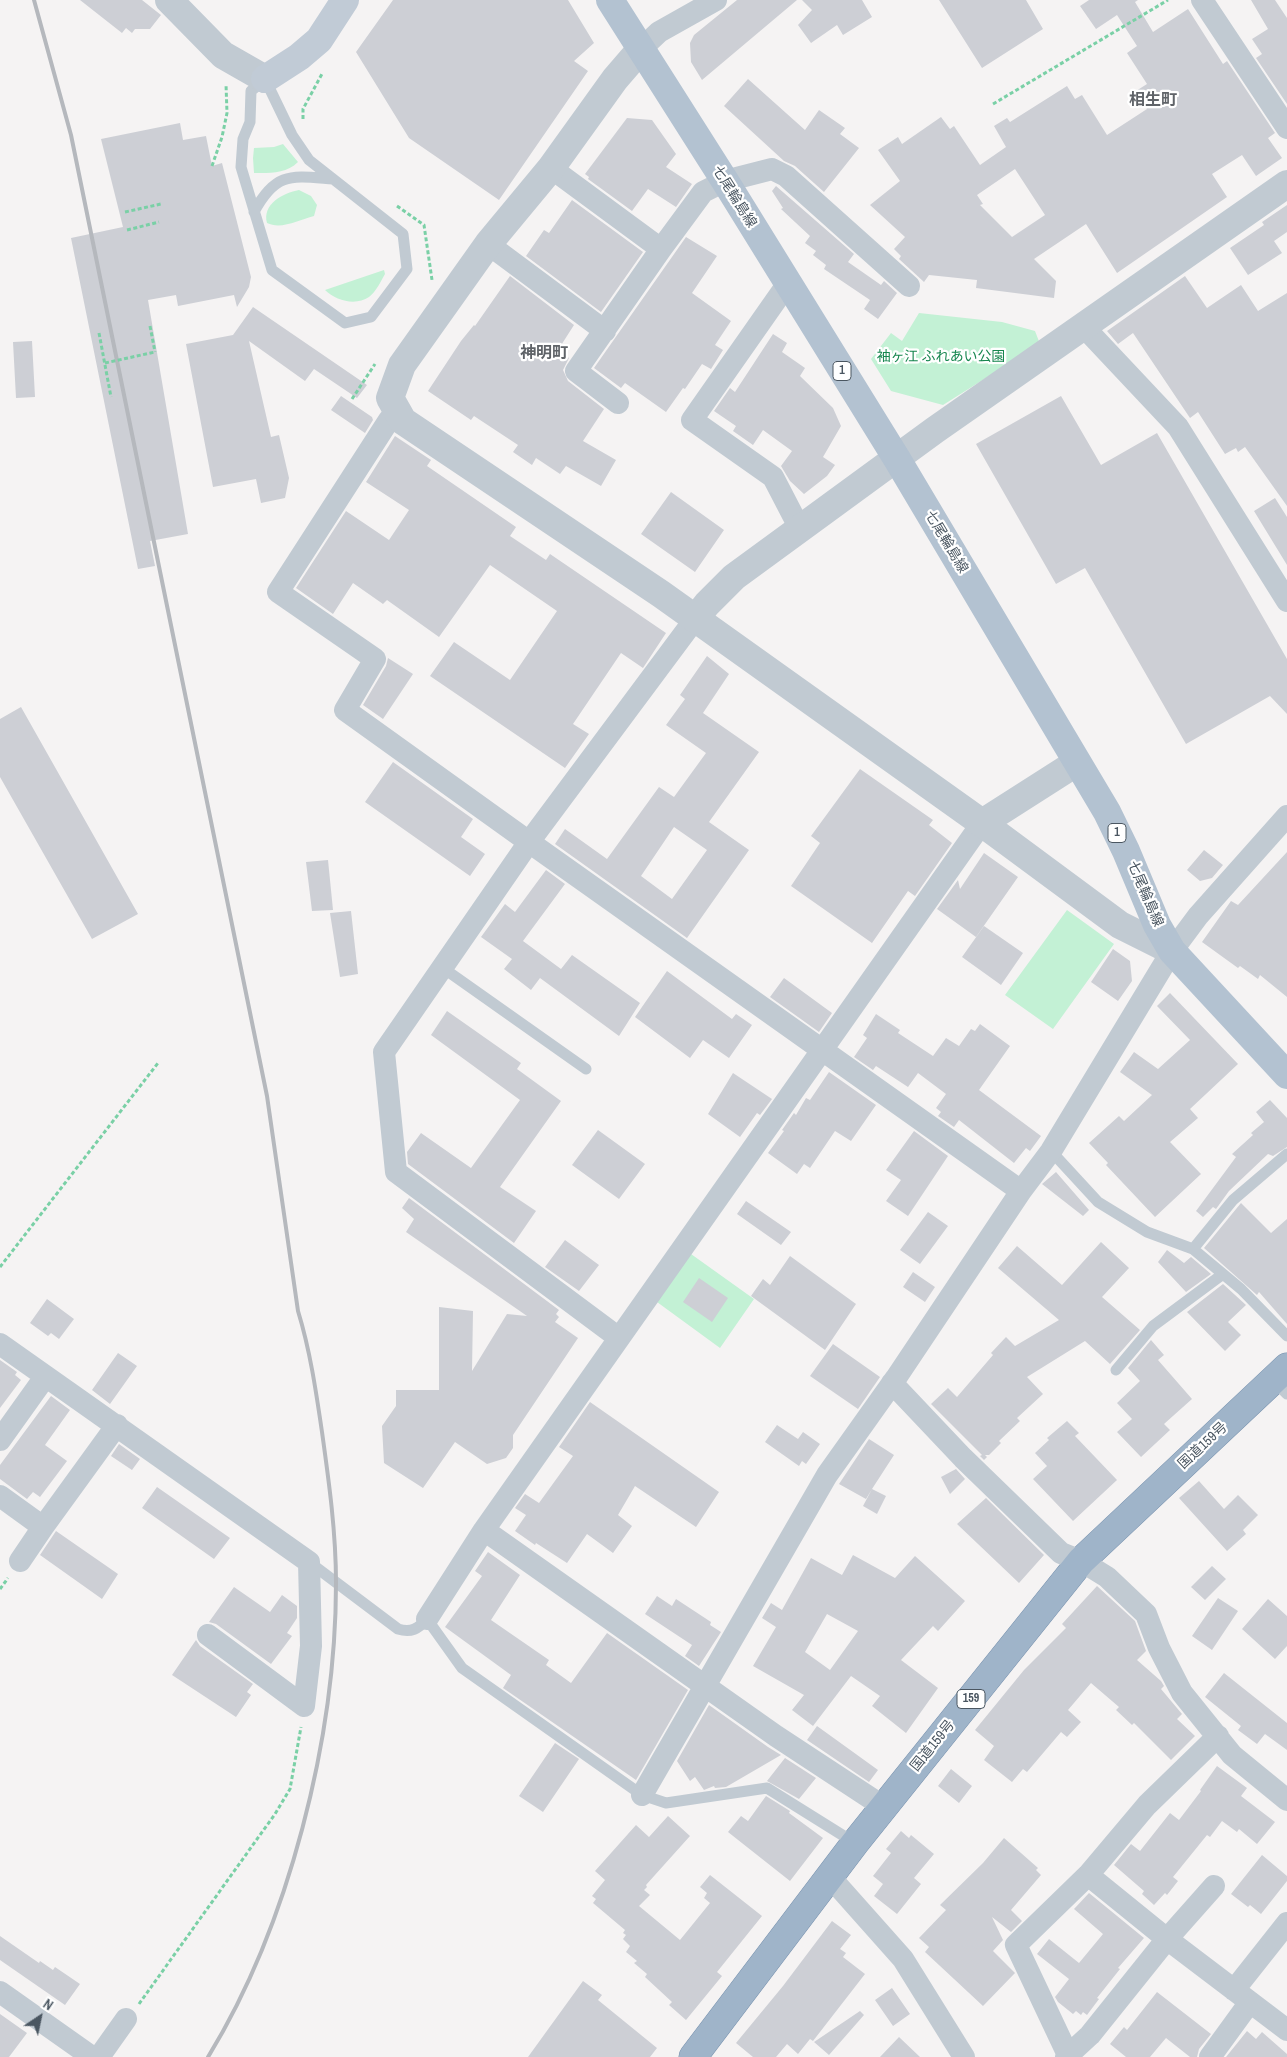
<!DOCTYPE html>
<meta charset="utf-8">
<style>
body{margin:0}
#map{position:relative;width:1287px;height:2057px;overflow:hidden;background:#f5f3f3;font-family:"Archivo Narrow",sans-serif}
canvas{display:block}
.north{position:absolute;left:15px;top:1992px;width:50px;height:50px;-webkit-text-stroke:4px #fff;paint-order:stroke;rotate:34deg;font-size:14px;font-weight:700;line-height:20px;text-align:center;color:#4a5661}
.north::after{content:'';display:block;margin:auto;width:18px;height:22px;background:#4a5661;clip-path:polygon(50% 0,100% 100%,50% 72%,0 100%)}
</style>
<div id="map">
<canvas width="1287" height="2057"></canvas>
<div class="north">N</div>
</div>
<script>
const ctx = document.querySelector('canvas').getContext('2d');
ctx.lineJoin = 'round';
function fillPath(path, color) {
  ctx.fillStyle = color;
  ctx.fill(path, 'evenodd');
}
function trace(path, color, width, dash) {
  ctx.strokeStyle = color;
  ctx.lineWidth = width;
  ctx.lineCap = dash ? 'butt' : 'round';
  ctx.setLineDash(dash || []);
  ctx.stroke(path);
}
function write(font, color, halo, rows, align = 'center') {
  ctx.font = font + ' "Archivo Narrow","Noto Sans JP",sans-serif';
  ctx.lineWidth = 4.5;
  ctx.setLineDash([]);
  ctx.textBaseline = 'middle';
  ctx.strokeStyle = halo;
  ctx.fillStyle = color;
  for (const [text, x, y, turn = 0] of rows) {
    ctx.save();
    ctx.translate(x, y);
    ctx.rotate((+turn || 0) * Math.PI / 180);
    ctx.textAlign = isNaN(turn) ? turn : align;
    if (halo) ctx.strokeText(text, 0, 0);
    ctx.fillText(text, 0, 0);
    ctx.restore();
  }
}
const green = new Path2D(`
 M283 144 298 162C286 174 270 173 254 173L253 158 254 148 274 147Z
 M299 190 311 196 317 205 314 216C299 220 281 230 267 223 262 204 283 193 299 190Z
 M384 270 385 274C381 281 376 292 369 297 356 306 336 301 325 290Z
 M919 313 1002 322 1035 331 1040 344 943 405 891 391 871 359 891 333 902 341Z
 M1067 910 1114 944 1053 1029 1005 995Z
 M691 1254 754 1299 720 1348 657 1302Z`);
const building = new Path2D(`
 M80 0H142L161 15 150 29H135L132 33 126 28 122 33Z
 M393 0H568L594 43 574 61 588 71 499 200 409 138 356 52Z
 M737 0H797L702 80 691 62 690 43 694 35Z
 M802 0H862L872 17 843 35 837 25 811 43 798 25 812 10Z
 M939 0H1026L1043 29 982 68Z
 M1089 0H1138L1135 2 1153 32 1188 9 1223 64 1227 61 1275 133 1268 138 1282 158 1256 176 1242 155 1212 174 1227 197 1117 273 1086 224 1034 259 1056 281 1054 298 976 288 977 280 929 275 924 282 899 259 901 256 894 249 905 237 870 205 900 181 878 150 898 137 902 144 941 117 950 129 954 126 980 165 1006 147 994 126 1007 118 1010 122 1067 86 1075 99 1082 95 1107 135 1147 109 1136 91 1147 84 1127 53 1137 46 1117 15 1096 29 1080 6ZM1015 169 1045 215 1012 237 980 205 983 204 977 195Z
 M1251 0H1275L1287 18V104L1256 58 1262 54 1252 39 1268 29Z
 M748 79 805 130 819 110 845 128 840 134 859 148 824 192 795 166 784 161 724 106Z
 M627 118 652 120 676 154 666 167 692 184 676 207 648 189 632 211 588 179 589 177 585 174Z
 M180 123 183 140 206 136 212 166 222 163 251 277 249 287 237 307 234 295 178 306 176 295 148 300 188 534 150 541 155 566 138 569 71 238 123 227 101 139Z
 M776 186 854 254 848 262 881 285 884 281 897 293 878 319 864 309 870 300 824 269 826 265 813 255 816 251 805 243 810 236 781 209 783 208 772 191Z
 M572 200 643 252 601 312 526 256 544 230 549 233Z
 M1287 205V232L1274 241 1282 253 1248 275 1230 248 1264 225 1262 222Z
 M686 237 717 256 692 293 731 321 715 345 723 350 711 369 702 364 685 389 683 388 666 412 625 383 621 388 594 368Z
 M510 276 574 325 558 350 569 358 563 370 568 381 604 409 583 441 616 460 601 486 566 466 560 474 536 458 532 465 513 452 518 445 474 416 471 420 428 391 461 341 474 325 475 326Z
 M1185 276 1207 308 1241 285 1258 311 1287 293V506L1245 447 1238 452 1236 448 1225 454 1198 412 1190 418 1133 333 1118 344 1107 331Z
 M253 307 367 385 357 398 314 369 305 381 249 341 271 437 279 435 289 478 285 498 261 503 256 479 213 487 186 344 233 335Z
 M773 334 787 343 782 352 805 368 800 376 833 408 841 426 823 457 835 465 827 476 804 494 790 481 781 466 792 451 763 430 753 445 733 431 736 426 714 411 730 388 735 392Z
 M32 341 35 397 16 398 13 342Z
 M341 396 372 417 373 420 365 433 331 410Z
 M1061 396 1101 465 1157 433 1287 659V714L1270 696 1186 744 1085 568 1056 584 976 444Z
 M395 436 431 460 427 466 516 527 510 536 546 560 550 554 666 633 643 668 621 653 573 724 589 734 565 768 430 676 454 642 510 680 557 611 490 565 439 637 387 600 383 604 353 583 333 614 296 588 346 511 389 540 409 510 366 482Z
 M671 492 724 530 695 572 641 534Z
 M1275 498 1287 517V565L1254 511Z
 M707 656 729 674 703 713 759 752 709 822 749 850 687 938 555 844 565 829 607 859 659 787 674 797 706 753 666 725 685 699 680 695ZM674 827 707 850 672 899 641 876Z
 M388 658 413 674 383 719 363 705 386 666Z
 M21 707 138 914 92 939 0 777V719Z
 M393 762 473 819 461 837 485 854 470 876 365 802Z
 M860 769 933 820 929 825 952 843 915 896 908 891 872 943 791 886 820 843 811 836Z
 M1204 850 1223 865 1212 878 1200 881 1187 870Z
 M1287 852V997L1260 975 1258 979 1240 966 1238 968 1202 942 1231 901 1238 905Z
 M984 853 1018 877 976 937 937 909 958 880 960 889Z
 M328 860 333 910 312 911 306 862Z
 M546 870 565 884 523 941 561 969 572 955 640 1003 619 1036 540 978 531 990 504 969 512 959 481 937 505 904 515 912Z
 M351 911 358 974 340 977 330 913Z
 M984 926 1023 953 1001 985 962 957Z
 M1113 949 1130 961 1132 981 1118 1001 1091 982Z
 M667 971 732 1019 736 1014 752 1025 729 1058 703 1040 690 1058 635 1017Z
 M784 978 832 1013 819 1032 770 997Z
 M1170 993 1238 1064 1190 1109 1198 1118 1170 1142 1201 1174 1155 1217 1106 1165 1108 1163 1089 1143 1119 1116 1124 1121 1152 1095 1120 1072 1134 1052 1158 1069 1190 1040 1157 1006Z
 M447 1011 521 1063 517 1069 561 1101 500 1187 536 1211 514 1243 408 1164 407 1152 421 1133 471 1168 520 1100 431 1035Z
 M876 1014 900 1030 898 1033 933 1056 946 1038 959 1046 971 1029 975 1031 980 1024 1010 1046 979 1090 1041 1136 1030 1151 1026 1148 1014 1163 959 1120 954 1127 938 1116 941 1112 936 1108 946 1094 918 1073 908 1087 876 1066 873 1070 854 1057 867 1038 863 1035Z
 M829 1072 876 1105 851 1141 835 1131 810 1168 804 1164 797 1174 768 1153 784 1131 782 1130 794 1113 796 1115 806 1098 810 1100Z
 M733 1073 772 1099 760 1115 757 1113 740 1137 708 1114Z
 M1270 1100 1287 1118V1147L1273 1156 1268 1154 1229 1191 1216 1209 1213 1207 1203 1217 1196 1211 1236 1157 1232 1154 1253 1135 1251 1133 1264 1122 1256 1112Z
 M598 1130 645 1164 619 1199 572 1165Z
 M914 1131 948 1156 908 1216 886 1201 901 1180 886 1170Z
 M1056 1172 1089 1210 1083 1216 1042 1184Z
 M409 1198 559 1310 556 1314 559 1317 555 1322 578 1338 513 1435V1448L506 1458 487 1464 455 1442 423 1488 384 1463 382 1426 396 1406V1390H439V1307L473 1311 472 1371 507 1314 527 1316 406 1232 414 1219 402 1208Z
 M746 1201 791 1232 781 1245 737 1214Z
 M1241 1203 1271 1233 1287 1219V1324L1259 1292 1257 1295 1204 1248Z
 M928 1212 948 1226 920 1264 900 1250Z
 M565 1240 599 1265 579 1291 545 1267Z
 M1101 1242 1129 1268 1102 1297 1140 1330 1110 1364 1085 1341 1027 1377 1043 1394 1017 1418 1020 1421 999 1441 1001 1443 989 1455H985L987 1457 984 1460 980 1456 982 1455 931 1404 948 1388 957 1397 993 1355 991 1353 1006 1337 1015 1346 1059 1320 998 1268 1017 1246 1062 1285Z
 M1167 1250 1184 1263 1191 1257 1211 1274 1186 1292 1158 1262Z
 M790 1256 856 1304 825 1350 751 1296 763 1279 770 1285Z
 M913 1272 935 1287 925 1302 903 1287Z
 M699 1278 728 1298 712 1322 683 1302Z
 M1223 1284 1246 1305 1228 1322 1241 1335 1225 1351 1187 1312Z
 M47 1299 74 1319 59 1339 51 1333 48 1336 30 1323Z
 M1151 1340 1164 1355 1158 1360 1192 1399 1164 1424 1170 1430 1141 1457 1117 1432 1132 1419 1117 1403 1140 1381 1128 1368Z
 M833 1344 880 1377 858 1409 810 1376Z
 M118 1353 137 1366 110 1404 92 1390Z
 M0 1360 17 1372 15 1375 21 1380 0 1408Z
 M51 1396 70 1410 45 1445 67 1461 40 1497 33 1492 27 1499 0 1479V1465Z
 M590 1402 719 1492 696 1527 635 1486 618 1515 632 1526 613 1553 587 1534 567 1563 536 1543 535 1545 515 1531 526 1515 515 1508 525 1494 539 1503 573 1456 559 1447Z
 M1067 1421 1079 1433 1075 1436 1117 1480 1073 1521 1033 1479 1047 1466 1035 1453 1049 1440 1047 1438Z
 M777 1425 798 1439 803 1432 820 1444 806 1464 802 1461 799 1466 765 1442Z
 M869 1439 894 1455 872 1489 886 1496 877 1514 863 1506 872 1489 866 1499 839 1484Z
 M119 1444 140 1459 132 1470 111 1456Z
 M956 1469 965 1479 950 1494 941 1477Z
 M1199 1481 1224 1509 1238 1495 1258 1515 1243 1530 1246 1534 1227 1551 1179 1498Z
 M157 1487 230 1538 214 1559 142 1508Z
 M986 1498 1044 1555 1019 1583 957 1524Z
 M56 1531 118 1574 102 1599 40 1555Z
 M488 1552 520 1575 491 1620 549 1660 546 1665 571 1683 607 1633 688 1690 636 1780 503 1688 511 1675 445 1627 482 1576 475 1571Z
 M853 1555 895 1578 915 1556 965 1601 938 1631 933 1626 901 1660 938 1688 906 1733 872 1706 880 1696 851 1676 813 1726 792 1710 804 1695 753 1666 776 1627 762 1618 771 1603 782 1610 811 1558 842 1575ZM827 1614 858 1631 830 1670 805 1652Z
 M1212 1566 1226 1579 1205 1600 1191 1587Z
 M1097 1586 1135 1621 1146 1651 1137 1660 1161 1681 1164 1686 1161 1689 1182 1714 1177 1719 1195 1736 1171 1760 1134 1723 1132 1725 1116 1710 1119 1707 1091 1683 1068 1710 1081 1722 1067 1737 1061 1732 1027 1772 1023 1769 1012 1782 984 1760 994 1746 975 1730 1024 1670 1066 1628 1062 1624Z
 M234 1587 270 1612 282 1595 297 1606V1618L287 1633 292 1636 271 1664 216 1624 209 1622Z
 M657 1596 672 1606 676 1599 711 1622 710 1625 721 1632 699 1666 685 1656 692 1645 645 1614Z
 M1218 1598 1238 1611 1212 1650 1192 1636Z
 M1268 1599 1287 1616V1646L1275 1659 1242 1629Z
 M196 1640 200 1646 253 1684 247 1692 251 1695 236 1717 172 1675Z
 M1224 1673 1287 1723V1750L1265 1734 1257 1744 1238 1730 1241 1726 1205 1697Z
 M709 1705 768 1747 781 1755 726 1787 715 1788 714 1786 704 1790 695 1777 690 1781 677 1761Z
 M817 1726 878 1770 869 1782 807 1740Z
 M555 1743 579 1759 543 1812 519 1796Z
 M785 1758 816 1778 799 1799 767 1781Z
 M1217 1766 1247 1788 1241 1796 1275 1822 1257 1844 1239 1829 1237 1832 1222 1821 1210 1837 1207 1835 1173 1877 1178 1881 1167 1895 1165 1893 1154 1905 1142 1894 1144 1891 1114 1865 1131 1844 1140 1851 1170 1813 1179 1820 1201 1791 1200 1790Z
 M951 1769 972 1786 959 1803 938 1786Z
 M766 1796 790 1811 789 1813 823 1838 790 1881 728 1832 741 1816 748 1821Z
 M668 1816 690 1836 646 1885 647 1887 644 1890 650 1895 639 1906 680 1940 710 1903 704 1898 707 1893 700 1887 710 1875 762 1916 717 1972 722 1976 686 2020 669 2005 672 2002 645 1977 647 1974 634 1963 637 1961 626 1952 630 1946 623 1939 626 1935 623 1933 625 1930 593 1903 596 1899 592 1896 605 1880 595 1871 636 1825 649 1837Z
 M901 1831 909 1838 911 1835 934 1854 914 1878 921 1884 897 1914 874 1896 883 1884 873 1876 891 1853 886 1849Z
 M1004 1838 1038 1868 1036 1870 1041 1875 1011 1910 1022 1921 1011 1932 992 1917 1003 1940 993 1951 1015 1973 983 2006 925 1952 929 1947 919 1938 946 1910 940 1905 983 1863Z
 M1262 1855 1287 1876V1881L1261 1914 1250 1905 1248 1907 1231 1894Z
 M1089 1893 1144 1938 1118 1968 1120 1969 1097 1998 1099 1999 1087 2015 1083 2012 1081 2015 1076 2011 1073 2014 1058 2002 1055 1997 1069 1979 1037 1954 1049 1939 1079 1963 1103 1934 1074 1909Z
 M832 1921 851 1935 840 1949 846 1953 843 1957 865 1974 813 2041 810 2039 798 2054 787 2044 776 2057H753L736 2043 783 1986Z
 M0 1936 39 1963 40 1961 53 1970 55 1967 80 1984 65 2005 0 1960Z
 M583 1981 602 1995 598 2000 657 2048 650 2057H528Z
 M892 1988 910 2014 893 2026 875 2000Z
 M1157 1992 1211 2034 1199 2049 1197 2057H1190L1166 2038 1150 2057H1126L1110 2044 1124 2027 1127 2030Z
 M860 2011 864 2015 829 2055 814 2042Z
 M0 2014 27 2033 9 2057H0Z
 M1247 2031 1256 2039 1262 2032 1287 2054V2057H1226Z
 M899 2037 920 2057H880Z`);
const path = new Path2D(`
 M993 104 1168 0
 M303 119V109L323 72
 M212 166 222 137 227 113 226 84
 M397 206 424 225 432 280
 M125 212 161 204
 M127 230 159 222
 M150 326 155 352
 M99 333 111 397
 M352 399 375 364
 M0 1267 158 1063
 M0 1589 8 1578
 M139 2004 275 1814 290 1789 301 1727`);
const service = new Path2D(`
 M265 79 292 135 309 160 403 234 407 269 371 317 345 323 272 270 241 167 243 139 250 122 251 91Z
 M254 212C276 171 292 176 333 179
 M443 968 586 1069
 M1051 1151 1098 1202 1147 1232 1193 1249 1233 1200 1287 1154
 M1193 1249 1241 1289 1287 1336
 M1116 1370 1153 1326 1223 1274
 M1273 1380 1287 1394
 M309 1562 398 1629C411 1633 418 1629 427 1619L462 1668 642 1795 666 1803 767 1788 855 1843`);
const minor = new Path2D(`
 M1202 0 1287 128
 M640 50 659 32 716 0
 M551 168 661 249
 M488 244 605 331
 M788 283 692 420 773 477 800 529
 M1083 326 1178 427 1287 601
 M618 403 576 371 661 249 703 192 725 181 772 169 786 176 909 286
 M403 421 389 420 278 592 375 659 345 710 529 842 384 1052 396 1172 619 1338
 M695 619 529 842 1021 1191
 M0 1344 309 1562 311 1646 304 1706 208 1635
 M892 1383 963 1458 1061 1553 1081 1561 1107 1577 1146 1614 1159 1648 1182 1693 1232 1755 1287 1800
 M0 1440 45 1377
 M0 1496 43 1527 117 1425
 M484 1530 776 1736 884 1807
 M20 1561 43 1527
 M427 1619 484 1530 982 823
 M642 1795 827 1475 896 1378 1021 1191 1051 1151 1172 951 1198 916 1287 816
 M1088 1875 1167 1939 1214 1886
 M831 1878 903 1959 964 2057
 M1234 1990 1287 1923
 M0 1992 92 2057
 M1068 2055 1016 1945 1088 1875 1147 1805 1218 1736
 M99 2057 126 2019
 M1066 2057 1090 2035 1167 1939 1287 2030
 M1210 2057 1250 2002`);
const tertiary = new Path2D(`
 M169 0 223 55 265 79
 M640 50 615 79 551 168 488 244 402 365 390 398 403 421 661 594 982 823 1120 925 1172 951
 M695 619 707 604 734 577 935 430 1287 184
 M982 823 1076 763`);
const secondary = new Path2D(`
 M265 79 299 57 319 40 345 0`);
const primary = new Path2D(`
 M610 0 725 181 897 459 1107 812 1126 851 1157 925 1172 951 1287 1075`);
const trunk = new Path2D(`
 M693 2057 855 1843 1081 1561 1287 1367`);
const rail = new Path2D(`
 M34 0 71 135 267 1096 298 1311C310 1350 316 1391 322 1432 329 1482 336 1532 336 1583 336 1737 289 1925 208 2057`);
const pathBridge = new Path2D(`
 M105 363 155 352`);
const shields = [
 [842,371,18],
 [1117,833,18],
 [971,1699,28]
];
const shieldNames = [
 ["1",842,371],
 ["1",1117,833],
 ["159",971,1699]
];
const streetNames = [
 ["七尾輪島線",734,197,58],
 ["七尾輪島線",946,542,59],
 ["七尾輪島線",1145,894,67],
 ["国道159号",1203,1446,-43],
 ["国道159号",933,1746,-51]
];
const parkNames = [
 ["袖ヶ江 ふれあい公園",941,357]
];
const quarterNames = [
 ["相生町",1153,101],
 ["神明町",544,354]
];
fillPath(green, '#c3f1d5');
fillPath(building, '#cdcfd5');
trace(trunk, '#7690ad', 29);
trace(path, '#7ad0a6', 3, [4, 2.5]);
trace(service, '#c1cad2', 11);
trace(minor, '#c1cad2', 22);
trace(tertiary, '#c1cad2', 28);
trace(secondary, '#c1cbd6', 28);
trace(primary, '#b3c2d1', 28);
trace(trunk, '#9fb4c9', 28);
trace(rail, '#b5b8bd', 4);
trace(pathBridge, '#7ad0a6', 3, [4, 2.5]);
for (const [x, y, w] of shields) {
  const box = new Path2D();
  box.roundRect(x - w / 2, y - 9.5, w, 19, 4);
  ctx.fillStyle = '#fff';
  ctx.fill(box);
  trace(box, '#4a5661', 1);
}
write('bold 12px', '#4a5661', null, shieldNames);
write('14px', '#4a5661', '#fff', streetNames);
write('14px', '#17864f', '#fff', parkNames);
write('bold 16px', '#5f6368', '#fff', quarterNames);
</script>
